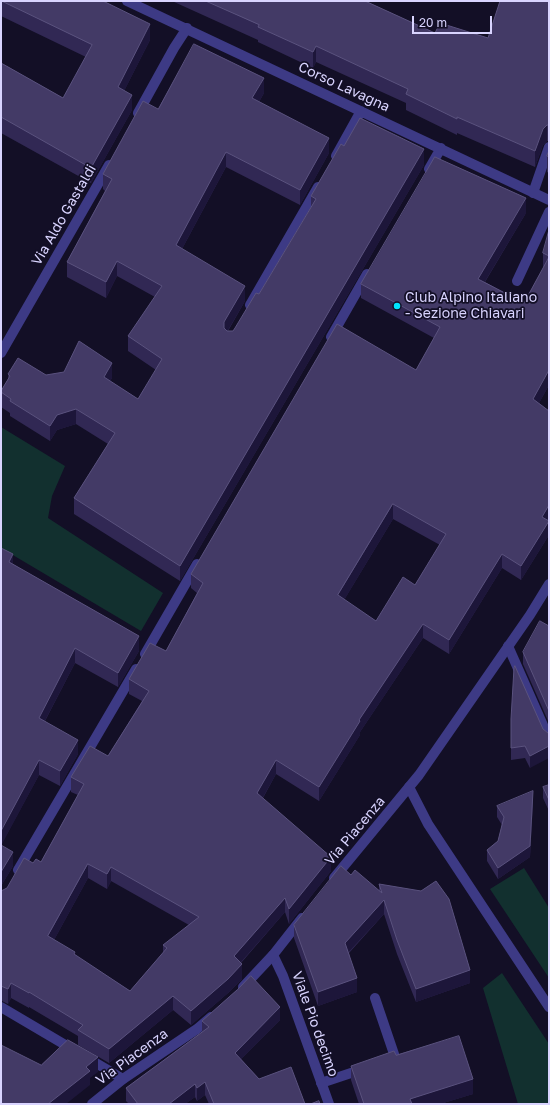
<!DOCTYPE html>
<style>
body{margin:0}
#map{position:relative;width:550px;height:1105px;overflow:hidden;background:#130f26;font-family:"Golos Text",sans-serif}
canvas{display:block}
.frame{position:absolute;inset:0;border:2px solid #d9d4ff;pointer-events:none}
.scale{position:absolute;left:412px;top:16px;width:80px;height:18px;box-sizing:border-box;border:2px solid #d9d4ff;border-top:0;padding-left:5px;font-size:12px;line-height:14px;white-space:nowrap;color:#d9d4ff;-webkit-text-stroke:3px #130f26;paint-order:stroke}
</style>
<div id="map">
<canvas width="550" height="1105"></canvas>
<div class="frame"></div>
<div class="scale">20 m</div>
</div>
<script>
const ctx = document.querySelector('canvas').getContext('2d');
ctx.lineJoin = 'round';
function fillPath(path, color) {
  ctx.fillStyle = color;
  ctx.fill(path, 'evenodd');
}
function trace(path, color, width, dash) {
  ctx.strokeStyle = color;
  ctx.lineWidth = width;
  ctx.lineCap = dash ? 'butt' : 'round';
  ctx.setLineDash(dash || []);
  ctx.stroke(path);
}
function write(font, color, halo, rows, align = 'center') {
  ctx.font = font + ' "Golos Text",sans-serif';
  ctx.lineWidth = 3.5;
  ctx.setLineDash([]);
  ctx.textBaseline = 'middle';
  ctx.strokeStyle = halo;
  ctx.fillStyle = color;
  for (const [text, x, y, turn = 0] of rows) {
    ctx.save();
    ctx.translate(x, y);
    ctx.rotate((+turn || 0) * Math.PI / 180);
    ctx.textAlign = isNaN(turn) ? turn : align;
    if (halo) ctx.strokeText(text, 0, 0);
    ctx.fillText(text, 0, 0);
    ctx.restore();
  }
}
const green = new Path2D(`
 M1 427 65 466 52 496 48 518 163 593 141 631 1 548Z
 M524 868 549 908V978L490 889Z
 M502 973 549 1044V1104H518L483 988Z`);
const service = new Path2D(`
 M517 281 549 212
 M375 998 395 1057 387 1060
 M321 1083 363 1069`);
const minor = new Path2D(`
 M127 1 549 200
 M138 113 174 48 187 28
 M336 156 361 111
 M429 169 441 148
 M533 193 549 147
 M250 305 318 187
 M331 337 367 274
 M1 353 109 165
 M508 646 549 739
 M145 654 197 564
 M409 787 428 824 549 1007
 M18 870 136 669
 M273 955 283 976 329 1104
 M1 1007 123 1079`);
const tertiary = new Path2D(`
 M334 878 419 775 530 615 549 584
 M243 987 273 955 302 918
 M92 1104 123 1079 197 1029 211 1017`);
const wall = new Path2D(`
 M1 1H103L150 40 124 91 132 110 91 183 1 133V63L63 98 86 57 1 16Z
 M172 1H365L435 33 488 38 549 1V141H547L543 145 535 167 457 133V135L406 110V103L316 62 313 68 258 42V40Z
 M264 93 259 102 329 153 300 205 226 167 182 249 245 301 228 331H233L235 328 259 294 311 207V196L344 146 424 165 180 581 74 514V498L108 444 76 424 57 430 50 441 10 416V413L1 407V391L8 379V374L112 378 110 381 138 399 156 370 128 351V336L155 297 117 276 106 298 67 277V262L105 191 103 189V174L158 109Z
 M549 151V173L547 172V156Z
 M526 213 485 282 524 303 544 267H543V253L549 230V385L539 403 549 411V520L548 521 549 535 521 580 502 568 449 654 423 638 360 732V735L319 801 276 774 263 798 331 871 289 924 285 912 241 963 242 979 228 993 191 1025 173 1010 109 1063 78 1045V1036L29 1007V1008L11 998 8 1004 2 1001V1015L1 1017V891L7 888 33 863 41 862 78 795 71 792V777L108 756 142 701 129 694V679L166 651 197 593 191 588V574L416 370 434 338 361 298V284ZM393 519 440 545 415 585 376 621 344 600ZM88 878 107 889 111 881 189 925 163 945V953L130 991 75 955 54 940Z
 M1 548 13 564 139 651 118 687 75 663 45 721 78 754 60 786 39 775 1 845 13 866 1 886Z
 M549 626V723L523 664V652Z
 M511 719 543 729 548 733 530 768 525 758 511 760Z
 M549 785V811L543 798V787Z
 M533 802 530 857 498 879 487 861V850L498 841 502 825 497 817V806Z
 M351 875 379 891V884L470 983 416 1002 397 954 384 914 349 953 357 992 318 1006 294 938V925Z
 M280 1020 241 1059 259 1079 305 1104H209L205 1095 197 1101 195 1097 185 1104H129L126 1101V1088L202 1032V1021Z
 M396 1055 473 1094 440 1104H359L351 1080V1066Z`);
const shadedWall = new Path2D(`
 M150 24V40L118 103V87Z
 M316 46V62L313 68V52Z
 M264 78V93L252 114V98Z
 M132 95V110L91 183V168Z
 M547 125V141L543 145 535 167V151L543 129Z
 M329 138V153L300 205V190Z
 M424 149V165L180 581V566Z
 M226 152V167L176 260V245Z
 M526 198V213L478 293V279Z
 M117 261V276L106 298V282Z
 M245 286V301L224 337V322Z
 M112 363V378L104 392V377Z
 M549 370V385L533 414V399Z
 M76 409V424L57 430 50 441V426L57 415Z
 M393 504V519L338 610V595Z
 M549 505V520L542 531V517Z
 M549 521V535L521 580V566Z
 M13 554V569L9 562Z
 M502 554V568L449 654V640Z
 M423 624V638L360 732V735L319 801V787L359 720Z
 M139 636V651L118 687V673Z
 M75 648V663L39 732V718Z
 M78 740V754L60 786V771Z
 M549 746V758L530 768V756Z
 M39 760V775L1 846V831Z
 M276 760V774L257 808V793Z
 M533 791 530 857 498 879V868Z
 M13 852V866L1 886V872Z
 M331 857V871L289 924V909Z
 M88 864V878L48 951V936Z
 M111 867V881L107 889V874Z
 M285 898V912L234 970V956Z
 M384 900V914L345 956V943Z
 M242 964V979L228 993 191 1025V1011Z
 M470 970V983L416 1002V989Z
 M357 978V992L318 1006V992Z
 M11 983V998L8 1004V989Z
 M173 996V1010L109 1063V1049Z
 M2 1001V1015L1 1017V1002Z
 M280 1007V1020L235 1065V1053Z
 M98 1057V1072L90 1078V1085L66 1104H48L86 1067Z
 M473 1079V1094L440 1104H410V1099Z
 M205 1082V1095L197 1101V1088Z
 M195 1084V1097L185 1104H169Z`);
const building = new Path2D(`
 M2 1H103L150 24 118 87 132 95 91 168 1 117V63L63 98 92 45Z
 M206 1H365L435 33 440 23 488 38 500 1H549V125H547L543 129 535 151 457 117V119L406 94 408 89 316 46 313 52 258 27 259 25Z
 M194 44 264 78 252 98 329 138 300 190 226 152 176 245 245 286 224 322V328L227 331H233L235 328 256 293 259 294 316 199 311 196 341 144 344 146 360 118 424 149 180 566 74 498 115 433 76 409 57 415 50 426 10 401 11 399 1 392V391L10 376 8 374 18 358 46 375 64 372 79 341 112 363 104 377 138 399 162 359 128 336 162 286 117 261 106 282 67 262 112 179 103 174 143 101 158 109Z
 M549 151V157L547 156Z
 M435 157 526 198 478 279 524 303 549 257V370L533 399 549 411V505L542 517 549 521 521 566 502 554 449 640 423 624 359 720 360 721 319 787 276 760 257 793 331 857 289 909 285 898 234 956 242 964 228 979 191 1011 173 996 109 1049 78 1030 83 1025 29 992V993L11 983 8 989 1 986V891L7 888 24 858 33 863 36 859 41 862 84 784 71 777 90 746 108 756 149 691 129 679 150 643 166 651 203 583 191 574 337 324 416 370 440 327 361 284ZM393 504 446 534 415 585 403 577 376 621 338 595ZM88 864 107 874 111 867 199 917 163 945 167 948 130 991 74 954 75 952 48 936Z
 M549 230V256L543 253Z
 M1 548 13 554 9 562 139 636 118 673 75 648 39 718 78 740 60 771 39 760 1 831Z
 M540 621 549 626V711L523 652Z
 M515 666 543 729 548 733H549V746L530 756 525 746 511 748V719L514 668Z
 M549 785V800L543 787Z
 M533 791 530 846 498 868 487 850 498 841 504 817 497 806Z
 M1 845 13 852 1 872Z
 M341 866 351 875 355 870 382 893 379 884 421 891 436 881 449 899 470 970 416 989 397 940 384 900 345 943 357 978 318 992 294 925Z
 M251 976 280 1007 235 1053 259 1079 291 1067 305 1104H214L205 1082 197 1088 195 1084 169 1104H138L126 1088 209 1027 202 1021 237 990Z
 M459 1036 473 1079 410 1099 412 1104H364L351 1066 394 1051 396 1055Z
 M68 1040 98 1057 86 1067 90 1071 48 1104H1V1045L41 1065Z
 M319 1101 320 1104H311Z`);
const markers = [
 [397,306,4,"#00e5ff"]
];
const streetNames = [
 ["Corso Lavagna",344,87,25],
 ["Via Aldo Gastaldi",64,215,-60],
 ["Via Piacenza",355,831,-50],
 ["Viale Pio decimo",315,1024,70],
 ["Via Piacenza",132,1057,-36]
];
const poiNames = [
 ["Club Alpino Italiano",405,298],
 ["- Sezione Chiavari",405,314]
];
fillPath(green, '#12302f');
trace(service, '#3d3a85', 10);
trace(minor, '#3d3a85', 10);
trace(tertiary, '#3d3a85', 10);
fillPath(wall, '#312854');
fillPath(shadedWall, '#1d163a');
fillPath(building, '#433a66');
trace(building, '#5a527e', 1);
for (const [x, y, r, color] of markers) {
  const dot = new Path2D();
  dot.arc(x, y, r, 0, 2 * Math.PI);
  ctx.fillStyle = color;
  ctx.fill(dot);
  trace(dot, '#130f26', 1.5);
}
write('14px', '#d9d4ff', '#130f26', streetNames);
write('14px', '#d9d4ff', '#130f26', poiNames, 'left');
</script>
